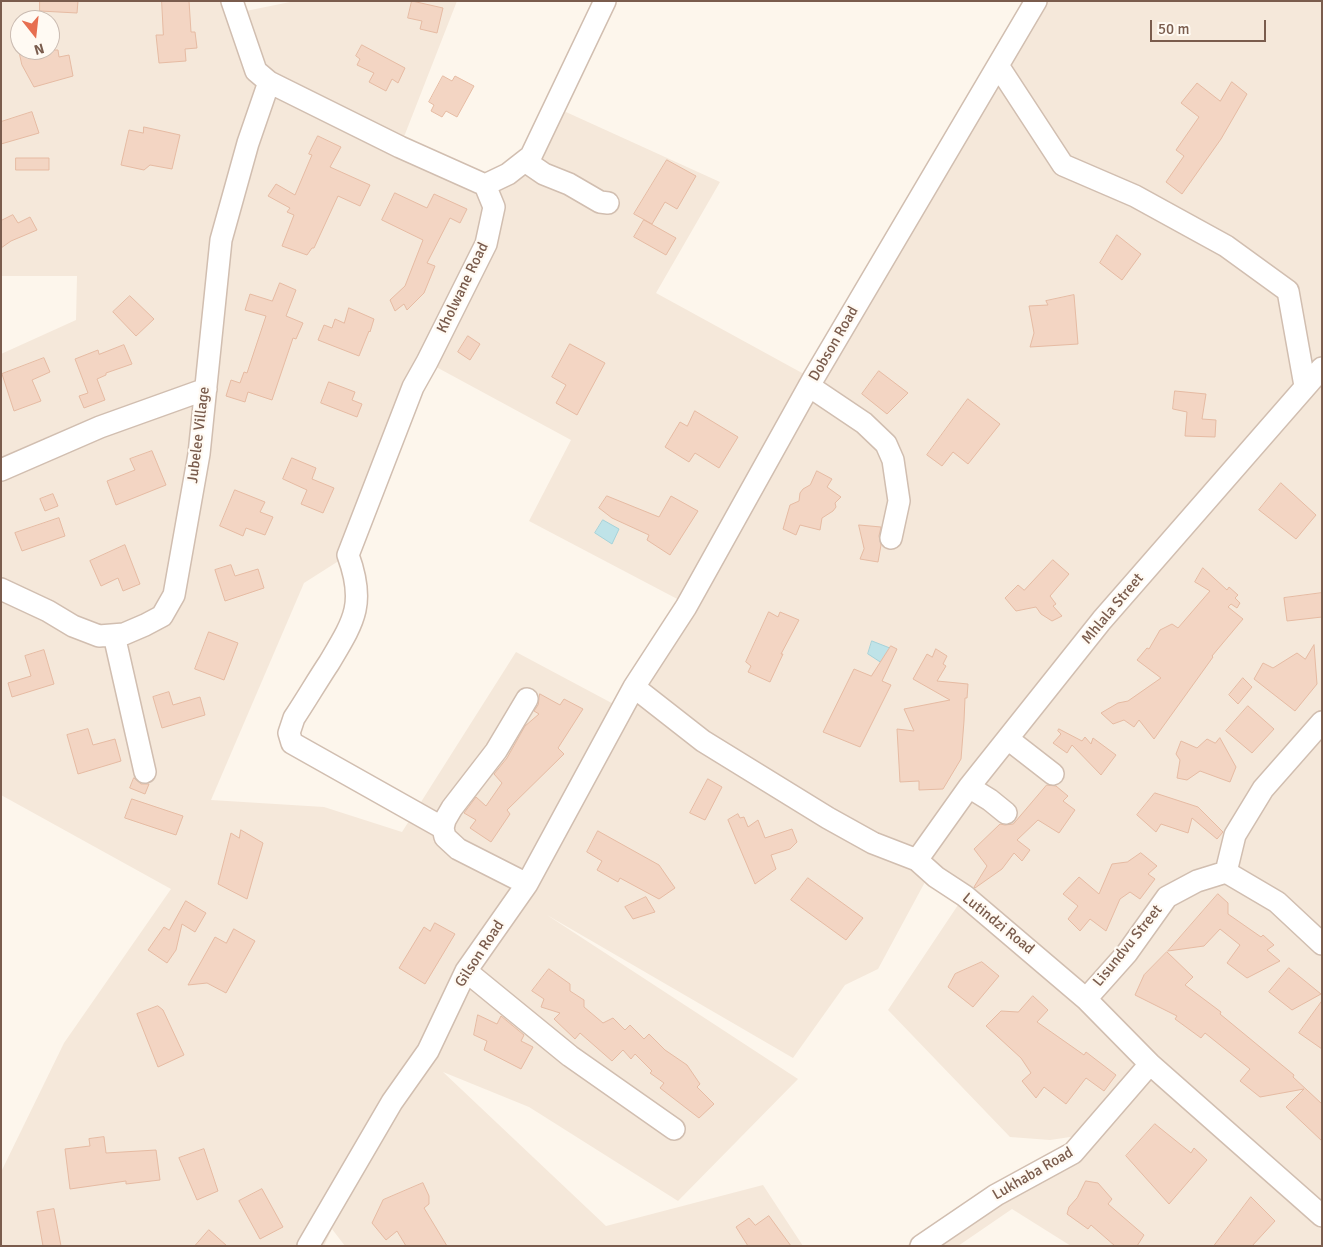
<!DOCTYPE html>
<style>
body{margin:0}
#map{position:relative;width:1323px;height:1247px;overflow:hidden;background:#fdf6ec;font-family:Signika,sans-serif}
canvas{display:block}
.frame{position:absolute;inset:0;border:2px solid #7a5c4d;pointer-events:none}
.north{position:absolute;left:10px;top:10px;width:50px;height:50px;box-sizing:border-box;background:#fffaf3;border:1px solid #cabbb1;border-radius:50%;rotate:164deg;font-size:14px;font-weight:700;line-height:20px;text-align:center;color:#7a5c4d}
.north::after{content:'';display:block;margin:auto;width:18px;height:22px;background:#e76f51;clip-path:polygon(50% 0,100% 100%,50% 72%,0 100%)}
.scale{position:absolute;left:1150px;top:20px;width:116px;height:22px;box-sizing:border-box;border:2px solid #7a5c4d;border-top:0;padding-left:6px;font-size:15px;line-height:18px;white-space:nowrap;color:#7a5c4d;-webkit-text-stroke:4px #fffaf3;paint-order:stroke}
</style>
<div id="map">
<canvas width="1323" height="1247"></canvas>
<div class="frame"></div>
<div class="north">N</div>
<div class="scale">50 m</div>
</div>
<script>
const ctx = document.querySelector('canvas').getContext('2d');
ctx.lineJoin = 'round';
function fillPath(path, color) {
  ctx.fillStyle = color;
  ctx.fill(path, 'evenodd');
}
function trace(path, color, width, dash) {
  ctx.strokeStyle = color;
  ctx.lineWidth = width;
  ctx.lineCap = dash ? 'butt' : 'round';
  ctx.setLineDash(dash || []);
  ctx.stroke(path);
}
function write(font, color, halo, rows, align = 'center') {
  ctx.font = font + ' Signika,sans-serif';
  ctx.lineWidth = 4.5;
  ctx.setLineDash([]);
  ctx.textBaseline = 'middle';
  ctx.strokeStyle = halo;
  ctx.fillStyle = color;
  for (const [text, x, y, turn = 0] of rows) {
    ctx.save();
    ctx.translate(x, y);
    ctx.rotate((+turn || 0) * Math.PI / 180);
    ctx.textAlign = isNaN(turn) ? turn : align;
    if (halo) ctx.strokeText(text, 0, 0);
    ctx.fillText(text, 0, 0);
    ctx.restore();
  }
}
const residential = new Path2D(`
 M1 1H232L236 13 295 1H457L400 147 485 185 508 174 555 107 720 182 656 293 813 379 1036 1H1322V1246H1071L1012 1209 958 1246H906L926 1232 1027 1173 1077 1136 1050 1140 1010 1137 888 1010 964 896 925 882 878 969 845 985 793 1058 547 915 798 1079 678 1201 529 1107 443 1072 606 1226 763 1185 803 1246H345L332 1229 324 1246H1V1172L64 1043 171 889 1 795V354L76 320 77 276H1ZM20 20H50V50H20ZM427 362 571 440 529 521 683 602 621 708 516 652 402 832 324 807 211 800 304 583 348 555Z`);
const water = new Path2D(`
 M603 520 619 529 612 544 595 533Z
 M872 641 895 650 888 667 868 654Z`);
const building = new Path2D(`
 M40 1H78L77 13 40 11Z
 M162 1H189L191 32H195L197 48 185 49 186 61 159 63 156 35H163Z
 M412 1 443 8 437 33 420 29 422 21 408 18Z
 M362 45 405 68 398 83 392 79 386 91 369 82 374 73 357 65 360 59 356 56Z
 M19 50H58L59 57 69 55 73 76 34 87 22 65Z
 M443 76 452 81 455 76 474 86 457 117 446 111 442 117 431 111 434 105 429 102Z
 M1232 82 1247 94 1221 139 1182 194 1166 182 1184 156 1176 150 1199 117 1181 103 1197 83 1220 101Z
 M32 112 39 133 1 144V122Z
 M144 127 180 135 172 169 150 165 144 170 121 165 129 130 143 133Z
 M318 136 341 147 330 167 370 185 360 206 338 196 314 248H312L307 255 282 246 294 215 287 212 290 208 268 196 276 184 295 195 312 155 309 154Z
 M16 158H49V170H16Z
 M667 160 696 176 677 209 665 202 652 224 634 214Z
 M395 193 427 208 434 194 467 209 460 223 450 218 427 263 435 266 424 293 407 310 404 304 395 311 390 300 405 286 423 240 382 220Z
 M13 215 18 223 30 217 37 230 11 241 1 248V221Z
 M644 220 676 238 666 255 634 237Z
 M1117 235 1141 254 1122 280 1100 263Z
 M280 283 296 290 286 316 303 323 296 339 293 338 272 400 248 392 245 402 226 396 231 380 240 383 244 372 247 373 266 316 245 310 250 294 272 301Z
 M1074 295 1078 344 1030 347 1034 333 1029 306 1048 305 1046 301Z
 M130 296 154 319 136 336 113 312Z
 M349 308 374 319 370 332 369 331 359 356 318 340 324 325 332 328 335 319 344 323Z
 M468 336 480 344 470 360 458 352Z
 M570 344 605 363 577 415 556 403 566 385 552 377Z
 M124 345 132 364 106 373V375L97 379 105 400 84 408 79 396 88 393 75 359 98 350 99 354Z
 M44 358 50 372 32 380 41 401 14 411 2 374Z
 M879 371 908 393 887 414 862 394Z
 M329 382 355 392 352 400 362 404 357 417 321 403Z
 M1175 391 1206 394 1202 419 1216 420 1215 437 1185 436 1187 412 1173 409Z
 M968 399 1000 424 968 464 953 452 942 466 927 455Z
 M695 411 738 437 719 468 695 453 689 462 665 447 680 422 687 426Z
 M152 451 166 485 116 505 107 481 135 470 130 459Z
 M292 458 316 468 312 479 334 488 323 513 301 504 307 490 283 479Z
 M817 471 832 479 827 487 841 497 835 503 836 507 833 511 822 518 820 530 800 525 796 535 783 529 790 505 799 501 800 493 803 489 810 485Z
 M1281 483 1316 515 1296 539 1259 510Z
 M235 490 265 502 260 512 273 517 265 535 246 528 243 536 220 526Z
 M53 494 58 506 45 511 40 499Z
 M607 496 659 517 671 496 698 511 670 555 647 540 649 535 612 518 599 508Z
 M59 518 65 536 22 551 15 533Z
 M859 525 881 527 879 536 881 545 878 562 860 559 864 549Z
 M125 545 140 584 123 591 118 578 101 586 90 561Z
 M1053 560 1069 574 1050 596 1056 604 1053 606 1062 616 1052 621 1041 614 1036 607 1016 611 1005 598 1018 585 1024 590Z
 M231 565 235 576 258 569 264 588 225 601 215 570Z
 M1203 568 1227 590 1229 587 1238 595 1235 598 1240 603 1237 608 1231 604 1228 607 1243 619 1212 656 1213 657 1154 739 1139 720 1134 727 1124 720 1113 724 1101 713 1118 703 1128 701 1161 678 1137 660 1147 648 1149 649 1160 630 1172 624 1178 628 1210 591 1195 582Z
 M1322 593V617L1287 621 1284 598Z
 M769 612 778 617 780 612 799 620 781 654H783L770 682 748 672 751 666 746 662Z
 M209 632 238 643 224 680 195 669Z
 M1314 645 1317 684 1295 711 1254 679 1263 663 1273 668 1297 653 1305 659Z
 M891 646 897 649 882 681 891 685 860 747 823 732 854 669 871 676Z
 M936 649 947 656 943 664 946 666 937 681 968 684 967 698H965L964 721 961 759 943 789 919 790V781L900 782 897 729 914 731 904 709 950 700 913 679 927 654 932 657Z
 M44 650 54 684 12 697 8 683 31 676 25 656Z
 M1243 678 1252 687 1238 704 1229 695Z
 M169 692 173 705 200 697 205 715 162 728 153 697Z
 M540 694 560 705 564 699 583 709 558 748 564 754 507 810 510 814 491 842 470 828 476 820 464 813 476 797 486 806 502 783 494 774 507 758 525 726 539 714 534 711 538 705Z
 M1248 706 1274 729 1252 753 1226 731Z
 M88 729 93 745 115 739 121 761 78 774 67 735Z
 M1059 729 1082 741 1085 737 1091 744 1093 738 1116 755 1101 775 1072 745 1067 753 1053 743 1061 734 1058 731Z
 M1220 738 1236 767 1230 782 1200 771 1187 780 1177 778 1180 760 1176 754 1181 741 1197 748 1207 739 1215 743Z
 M134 778 141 784H149L145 794 130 788Z
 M708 779 722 787 705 820 690 813Z
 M1047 785 1056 786 1068 796 1063 801 1075 810 1059 833 1038 820 1017 840 1030 850 1022 861 1014 853 1002 869 975 888 974 887 987 866 974 849 1000 824 1005 825 1013 824Z
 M1155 793 1198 807 1223 832 1217 839 1192 818 1188 833 1161 824 1156 832 1137 815Z
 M132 799 183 816 176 835 125 818Z
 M738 814 740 818 744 817 748 827 758 820 765 838 792 829 797 842 790 849 771 855 776 869 755 884 728 820Z
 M241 830 263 843 247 899 218 884 231 833 239 838Z
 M598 831 659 865 675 888 659 899 620 878 618 882 597 870 602 861 587 852Z
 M1141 853 1157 866 1148 874 1155 879 1140 899 1130 892 1120 899 1106 931 1090 919 1080 931 1068 919 1078 906 1063 894 1079 877 1099 894 1112 864 1127 862Z
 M808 878 863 918 846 940 791 900Z
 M1218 894 1228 903V914L1261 937 1263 935 1274 945 1267 950 1280 961 1247 978 1227 963 1240 945 1220 929 1204 946 1168 951Z
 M646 897 655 912 633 919 625 907Z
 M186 901 206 913 195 932 182 924 176 950 167 963 148 950 164 927 169 930Z
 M435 923 455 934 425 984 399 968 424 927 430 931Z
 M234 929 255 941 226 993 207 983 188 985 215 937 226 943Z
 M1167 952 1193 977 1185 985 1221 1012 1220 1014 1294 1075 1293 1077 1322 1104V1141L1286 1107 1304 1089 1260 1097 1240 1081 1250 1069 1205 1033 1201 1038 1175 1019 1177 1016 1135 995 1144 975Z
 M982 962 999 976 973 1007 948 987 955 974Z
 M1289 968 1321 994 1292 1010 1269 992Z
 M549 969 570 984V991L584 1000V1007L603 1023 613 1018 625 1030 630 1025 644 1039 649 1034 665 1050 687 1065 700 1084 697 1087 714 1104 699 1118 660 1088 664 1083 650 1073 652 1071 635 1054 631 1059 623 1050 612 1061 580 1033 575 1039 554 1019 560 1013 541 1007 544 999 532 991Z
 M1033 996 1048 1010 1037 1022 1084 1055 1086 1052 1116 1075 1104 1091 1086 1078 1066 1104 1044 1087 1036 1098 1022 1081 1031 1073 1021 1058 986 1026 1001 1011 1018 1012Z
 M1322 1001V1049L1299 1033Z
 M158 1006 163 1010 184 1055 158 1067 137 1014Z
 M478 1015 497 1024 501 1016 524 1035 521 1041 533 1047 521 1069 484 1050 487 1041 474 1035Z
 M1155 1124 1191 1153 1194 1148 1207 1160 1169 1204 1126 1156Z
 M104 1137 106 1153 156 1150 160 1180 126 1184V1181L70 1189 65 1149 90 1146 89 1139Z
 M204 1149 218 1191 197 1200 179 1158Z
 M1086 1181 1098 1183 1112 1199 1108 1204 1144 1235 1137 1246H1115L1091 1225 1088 1229 1067 1214 1069 1207 1077 1198Z
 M423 1183 429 1196V1204L424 1208 447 1246H406L397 1231 386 1240 372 1223 383 1200Z
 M262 1189 283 1227 260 1239 239 1201Z
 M1251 1197 1275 1221 1252 1246H1214Z
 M54 1209 61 1246H43L37 1212Z
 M769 1216 791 1246H748L736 1227 749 1218 755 1225Z
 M209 1230 227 1246H195Z`);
const minor = new Path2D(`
 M232 1 256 71 269 82 400 147 485 185 494 207 486 244 427 362 413 387 348 555C366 604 354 621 329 663 317 681 306 700 294 718L289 733 292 743 443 828
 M999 67 1063 165 1135 196 1226 246 1288 291 1305 386
 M525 161 544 174 569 184 600 202 608 203
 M485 185 508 174 531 156 605 1
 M809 386 864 423 886 444 893 460 899 501 891 538
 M1 470 100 427 206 389
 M1 589 48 611 73 626 99 636 124 634 145 625 162 616 174 595 199 454 221 240 248 143 269 82
 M114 635 145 772
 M634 687 703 741 828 818 873 843 917 860 936 877 965 896 1086 999 1150 1064 1322 1216
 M527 699 496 751 452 808 445 820 443 828 445 837 458 849 527 884
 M1008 739 1053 774
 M969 787 990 800 1006 813
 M917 860 969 787 1102 620 1322 368
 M1226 872 1235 835 1263 789 1322 722
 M466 971 570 1056 674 1129
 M1086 999 1127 953 1167 897 1197 881 1226 872 1277 902 1322 944
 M308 1246 392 1102 428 1051 466 971 527 884 634 687 686 607 813 379 1036 1
 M921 1246 996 1195 1073 1153 1150 1064`);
const streetNames = [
 ["Kholwane Road",463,288,-64],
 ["Dobson Road",834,344,-60],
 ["Jubelee Village",199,435,-83],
 ["Mhlala Street",1113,609,-50],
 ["Lutindzi Road",998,924,39],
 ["Lisundvu Street",1128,946,-51],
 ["Gilson Road",480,954,-57],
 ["Lukhaba Road",1033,1174,-30]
];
fillPath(residential, '#f5e8da');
fillPath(water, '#bfe3e8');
trace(water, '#a5d3da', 1);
fillPath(building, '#f3d5c3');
trace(building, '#e6bba3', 1);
trace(minor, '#d1beb0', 24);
trace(minor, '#fff', 21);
write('15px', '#7a5c4d', '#fffaf3', streetNames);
</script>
